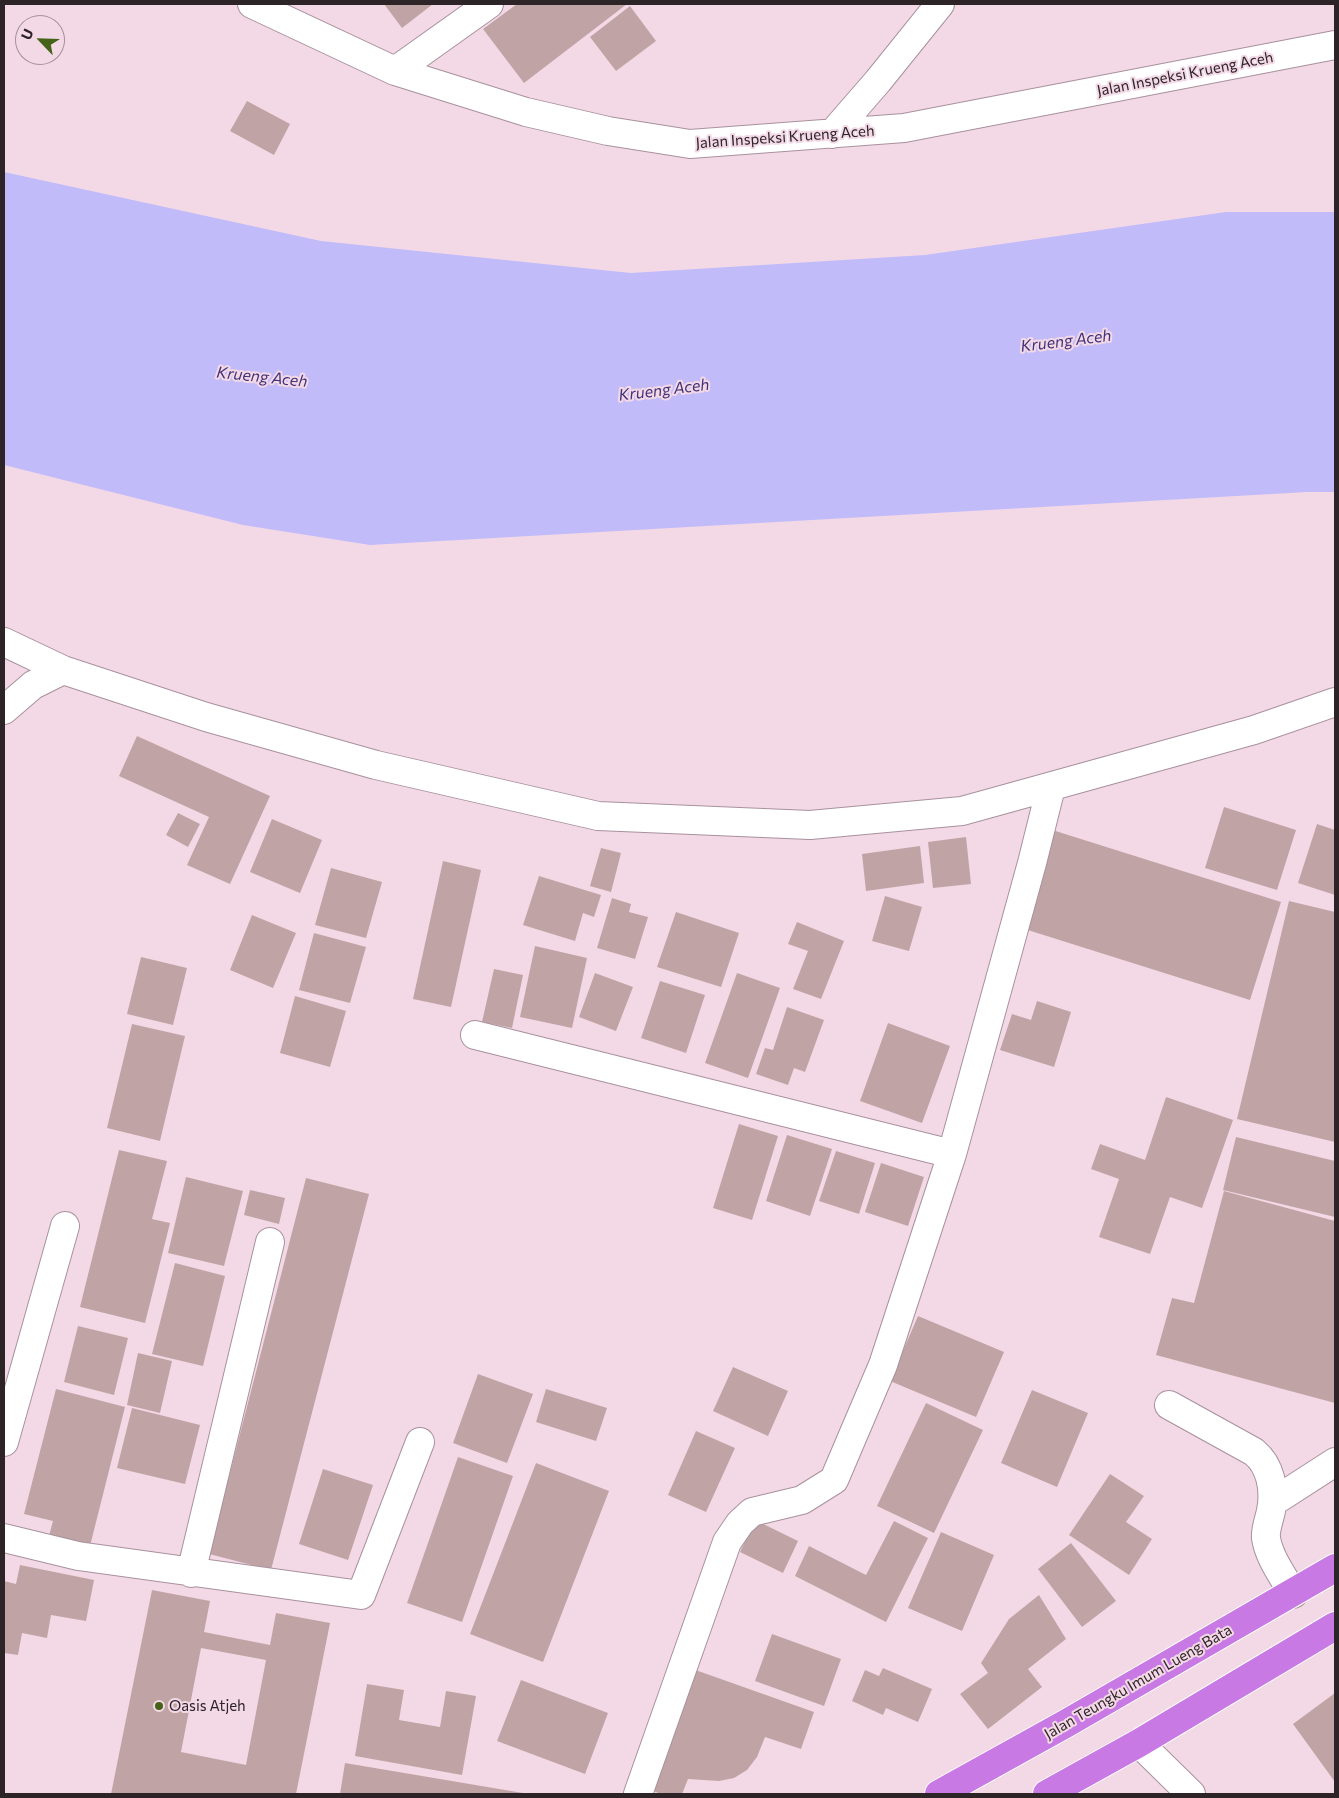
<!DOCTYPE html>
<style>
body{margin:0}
#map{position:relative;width:1339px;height:1798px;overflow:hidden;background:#f3d9e6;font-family:Commissioner,sans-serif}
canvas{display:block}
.frame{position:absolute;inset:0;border:5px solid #2d2428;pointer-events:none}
.north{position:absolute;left:15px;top:15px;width:50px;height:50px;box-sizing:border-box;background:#f3d9e6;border:1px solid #a4919a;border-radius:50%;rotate:294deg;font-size:14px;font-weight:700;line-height:20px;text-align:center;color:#2d2428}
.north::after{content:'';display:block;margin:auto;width:18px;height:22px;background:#446318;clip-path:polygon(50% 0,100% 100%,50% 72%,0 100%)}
</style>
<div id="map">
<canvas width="1339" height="1798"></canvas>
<div class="frame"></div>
<div class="north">U</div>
</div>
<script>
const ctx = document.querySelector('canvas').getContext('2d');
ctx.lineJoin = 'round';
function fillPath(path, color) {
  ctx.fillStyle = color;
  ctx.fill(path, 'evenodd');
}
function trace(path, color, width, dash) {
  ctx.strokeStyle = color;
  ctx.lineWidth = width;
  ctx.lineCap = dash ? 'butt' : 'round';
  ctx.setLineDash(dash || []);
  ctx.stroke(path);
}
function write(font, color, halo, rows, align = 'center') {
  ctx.font = font + ' Commissioner,sans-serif';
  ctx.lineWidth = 4;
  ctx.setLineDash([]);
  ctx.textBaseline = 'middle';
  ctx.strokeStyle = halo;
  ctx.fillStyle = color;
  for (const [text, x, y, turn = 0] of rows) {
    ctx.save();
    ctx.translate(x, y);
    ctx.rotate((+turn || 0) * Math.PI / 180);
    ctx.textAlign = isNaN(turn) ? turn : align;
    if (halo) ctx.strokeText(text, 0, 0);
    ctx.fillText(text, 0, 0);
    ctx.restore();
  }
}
const water = new Path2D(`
 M4 172 321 241 631 273 925 255 1226 212H1335V492H1307L370 545 243 525 4 465Z`);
const building = new Path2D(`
 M384 4H433L402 28Z
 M517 4H627L524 83 483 29Z
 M630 6 656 41 616 71 590 37Z
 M247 101 290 124 274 155 230 131Z
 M137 736 270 796 230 884 187 865 209 817 119 776Z
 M1224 807 1296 830 1277 890 1205 868Z
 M178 813 200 824 188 847 166 835Z
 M272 819 322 840 300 893 250 872Z
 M1317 824 1335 830V895L1298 883Z
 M1046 828 1281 902 1250 1000 1015 926Z
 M966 837 971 884 933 888 928 842Z
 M920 846 924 883 866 891 862 854Z
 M601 848 621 853 611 892 590 886Z
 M443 861 481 870 451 1007 413 999Z
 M331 868 382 882 366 938 315 925Z
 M539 876 601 895 594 917 583 913 575 941 523 925Z
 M885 896 922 907 909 951 872 941Z
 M612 898 631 904 629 912 648 917 635 959 597 948Z
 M1289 901 1335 912V1142L1237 1119Z
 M676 912 739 933 721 987 657 967Z
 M252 915 296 933 273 988 230 970Z
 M797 922 844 941 821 999 793 989 808 951 788 944Z
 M314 933 366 947 350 1003 299 990Z
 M535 946 587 958 572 1028 520 1017Z
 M141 957 187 968 173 1025 127 1014Z
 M494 969 523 975 512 1028 482 1022Z
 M595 973 633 987 616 1031 579 1017Z
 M737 973 780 988 748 1078 705 1063Z
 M660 981 705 995 686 1053 641 1038Z
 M295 996 346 1011 330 1067 280 1053Z
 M1037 1001 1071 1012 1054 1067 1000 1050 1012 1014 1031 1020Z
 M787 1007 824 1020 805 1072 794 1068 788 1085 756 1074 765 1048 773 1050Z
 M888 1023 950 1046 922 1123 860 1101Z
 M132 1024 185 1036 160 1141 107 1128Z
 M1166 1097 1233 1120 1202 1208 1170 1197 1150 1254 1099 1237 1119 1179 1091 1169 1100 1144 1145 1160Z
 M739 1124 778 1136 752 1220 713 1208Z
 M787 1135 832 1149 810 1216 766 1201Z
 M1236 1137 1335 1161V1217L1223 1190Z
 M119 1150 167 1161 152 1219 170 1223 145 1323 80 1307Z
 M836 1151 875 1163 859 1214 819 1201Z
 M881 1163 924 1177 908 1226 865 1212Z
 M186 1177 243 1191 224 1266 168 1253Z
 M306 1178 369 1194 271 1570 209 1554Z
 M250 1190 285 1198 279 1224 244 1215Z
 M1224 1191 1335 1221V1403L1156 1355 1172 1298 1194 1303Z
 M175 1263 225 1276 203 1366 152 1354Z
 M918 1316 1004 1352 976 1417 890 1381Z
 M78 1326 128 1338 114 1395 64 1382Z
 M138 1353 172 1361 160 1413 127 1405Z
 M733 1367 788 1391 768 1436 713 1411Z
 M478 1374 533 1394 507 1463 453 1443Z
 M56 1389 125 1407 90 1546 49 1536 53 1521 24 1514Z
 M546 1389 607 1408 596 1441 536 1422Z
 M1032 1390 1088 1413 1057 1487 1001 1463Z
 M926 1403 983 1430 934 1533 877 1506Z
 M132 1408 200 1425 185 1484 117 1468Z
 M696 1431 735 1448 706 1512 668 1495Z
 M458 1457 513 1476 462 1622 407 1603Z
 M536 1463 609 1491 543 1662 470 1634Z
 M323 1469 373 1485 348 1560 299 1544Z
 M1110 1474 1144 1496 1126 1522 1152 1539 1129 1575 1069 1535Z
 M755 1520 798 1541 783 1573 740 1552Z
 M894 1521 928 1538 886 1622 795 1576 809 1546 866 1575Z
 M941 1532 994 1555 962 1631 908 1608Z
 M1071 1543 1116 1601 1082 1627 1038 1569Z
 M20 1565 94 1580 86 1621 51 1615 47 1638 22 1633 18 1655 4 1653V1581L16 1584Z
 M152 1590 210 1601 204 1632 270 1645 276 1613 330 1623 296 1794H111ZM201 1648 266 1660 246 1765 181 1752Z
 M1039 1595 1066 1639 1028 1669 1042 1687 988 1729 960 1694 988 1673 981 1663 1009 1619Z
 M772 1634 841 1659 824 1706 755 1681Z
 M687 1667 814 1712 801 1749 765 1737 757 1757 747 1770 734 1778 719 1781 688 1779 682 1794H661L645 1788Z
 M883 1668 932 1689 918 1722 886 1708 883 1715 852 1701 865 1670 879 1676Z
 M521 1680 608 1713 585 1774 497 1741Z
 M367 1684 404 1690 399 1720 440 1727 446 1691 476 1696 462 1775 355 1756Z
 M1335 1693V1782L1293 1724Z
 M345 1763 523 1793V1794H340Z`);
const minor = new Path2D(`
 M252 4 395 71 526 112 608 131 690 144 904 128 1335 45
 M395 71 489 4
 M832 134 878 81 940 4
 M4 642 63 670 206 717 376 765 598 816 810 825 962 811 1254 730 1335 702
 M4 710 33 685 63 670
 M475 1035 952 1154
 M1169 1405 1254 1452C1271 1466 1275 1490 1271 1511 1269 1520 1265 1530 1266 1538 1269 1558 1284 1577 1293 1594
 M4 1442 65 1226
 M1273 1502 1335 1462
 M4 1538 78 1556 361 1595 420 1442
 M191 1573 270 1242
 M1139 1743 1191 1794
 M638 1794 727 1542 740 1523 752 1512 802 1500 834 1480 883 1365 952 1154 1032 863 1051 787`);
const highway = new Path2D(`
 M939 1794 1067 1723 1335 1568
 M1047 1794 1139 1743 1335 1626`);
const markers = [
 [159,1706,5,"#446318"]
];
const streetNames = [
 ["Jalan Inspeksi Krueng Aceh",1185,74,-11],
 ["Jalan Inspeksi Krueng Aceh",785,137,-4],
 ["Jalan Teungku Imum Lueng Bata",1138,1682,-30]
];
const poiNames = [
 ["Oasis Atjeh",169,1706]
];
const waterNames = [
 ["Krueng Aceh",1066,341,-7],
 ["Krueng Aceh",262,377,6],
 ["Krueng Aceh",664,390,-7]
];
fillPath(water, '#c1bbfa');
fillPath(building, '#c0a4a5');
trace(minor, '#a8919d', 30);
trace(highway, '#fff', 30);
trace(minor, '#fff', 28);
trace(highway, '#c879e3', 28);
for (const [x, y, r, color] of markers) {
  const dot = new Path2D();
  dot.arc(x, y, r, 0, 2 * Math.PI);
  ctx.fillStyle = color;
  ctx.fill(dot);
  trace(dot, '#f3d9e6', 2);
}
write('15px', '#2d2428', '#f3d9e6', streetNames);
write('15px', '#2d2428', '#f3d9e6', poiNames, 'left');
write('italic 16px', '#41327b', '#f3d9e6', waterNames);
</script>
